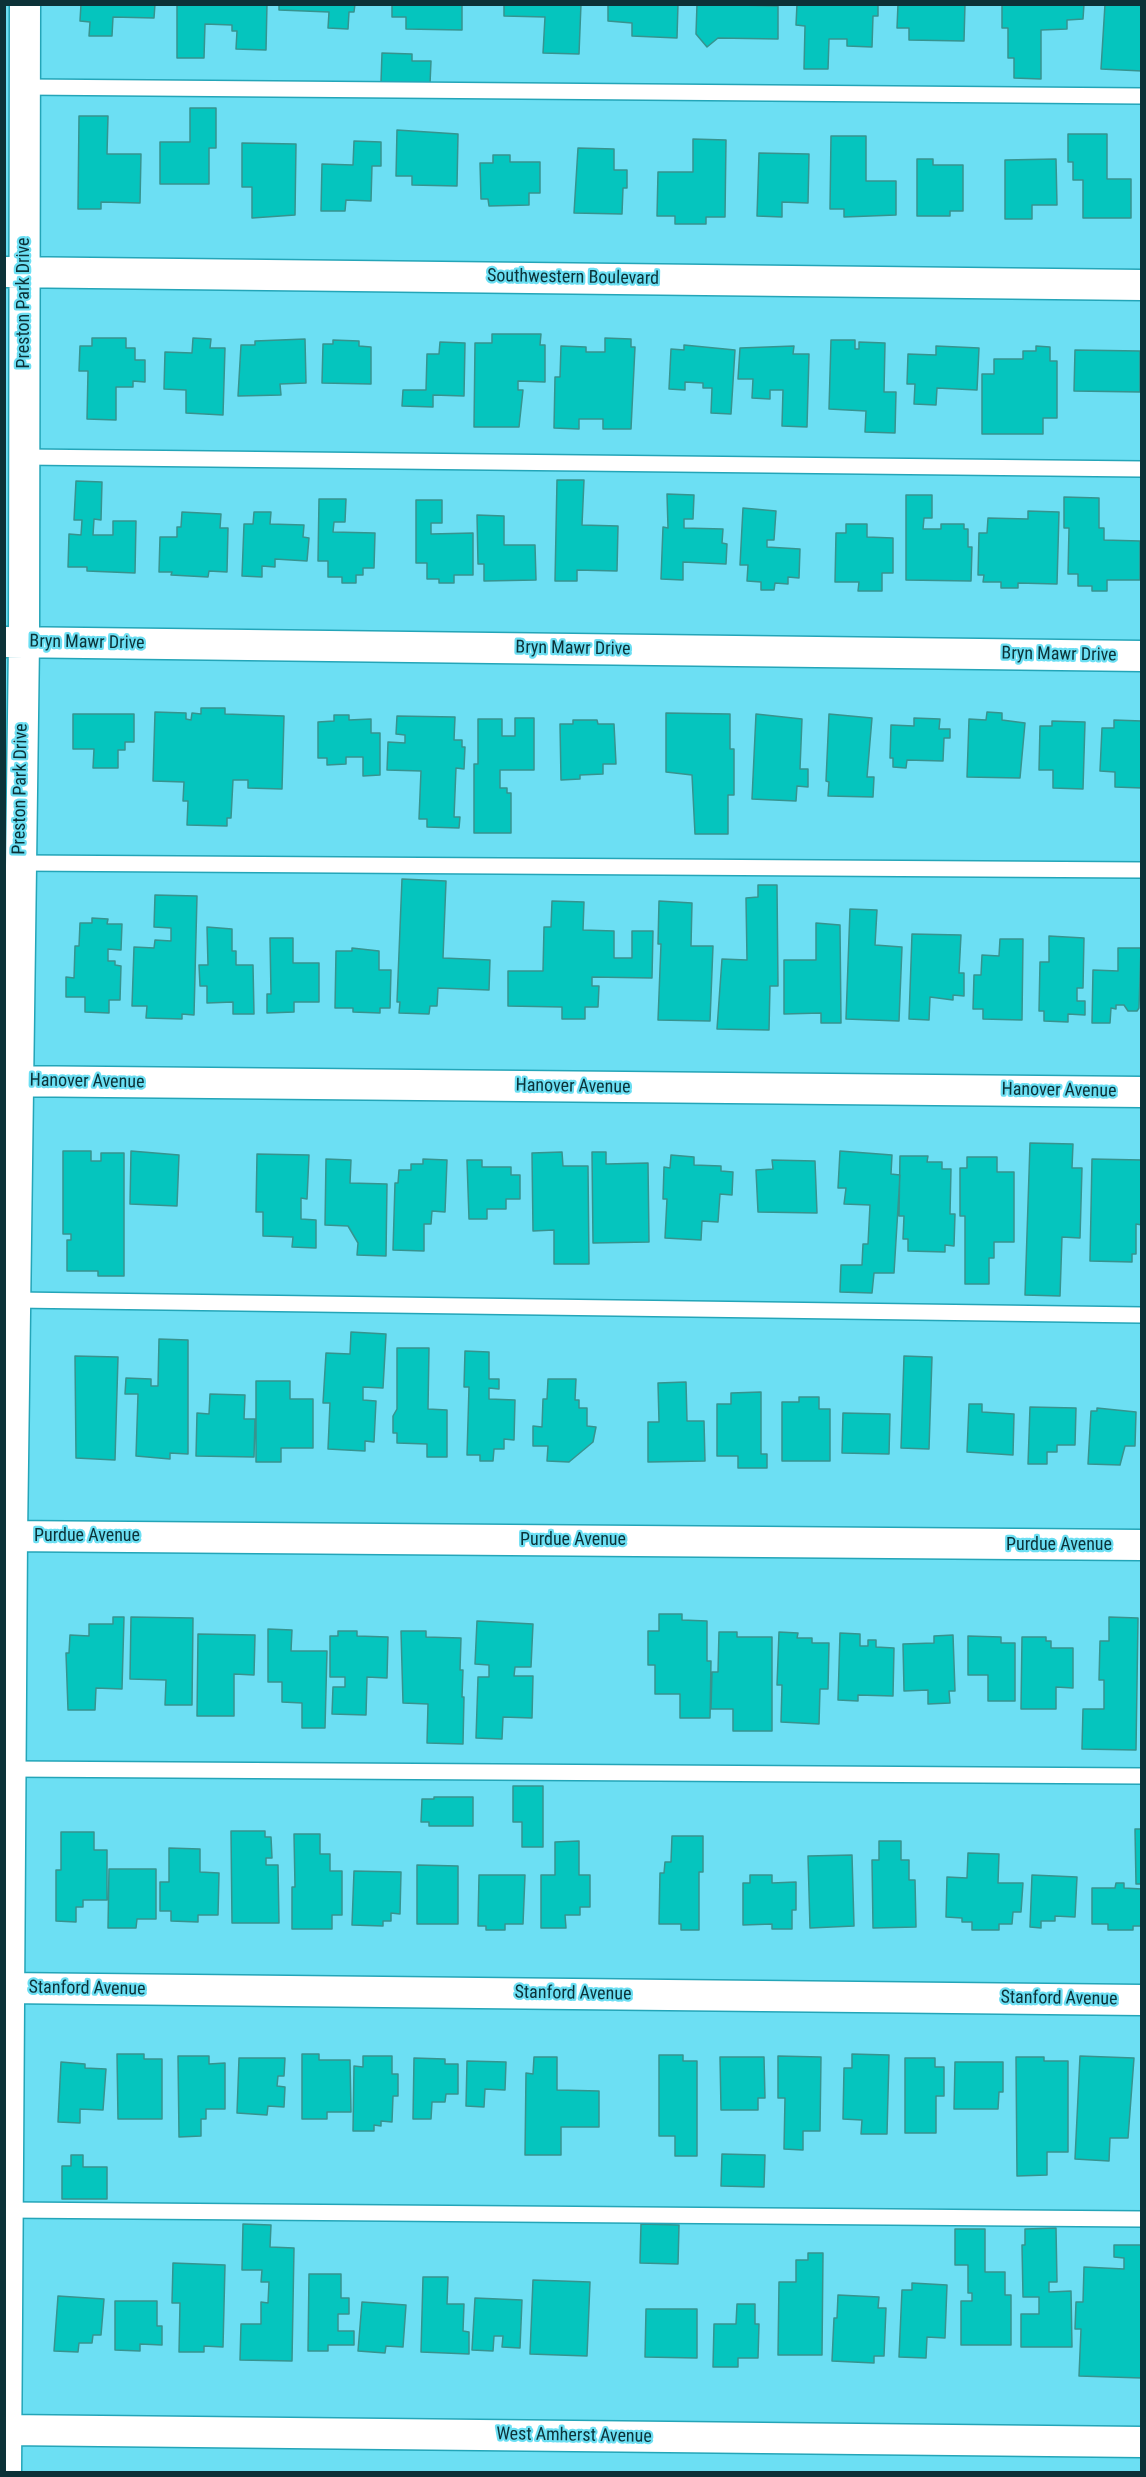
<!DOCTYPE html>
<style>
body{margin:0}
#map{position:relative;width:1146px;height:2477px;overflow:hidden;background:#6cdff3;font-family:"Roboto Condensed",sans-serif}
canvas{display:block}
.frame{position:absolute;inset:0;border:6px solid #0c3238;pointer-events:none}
</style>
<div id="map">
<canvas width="1146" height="2477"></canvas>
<div class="frame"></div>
</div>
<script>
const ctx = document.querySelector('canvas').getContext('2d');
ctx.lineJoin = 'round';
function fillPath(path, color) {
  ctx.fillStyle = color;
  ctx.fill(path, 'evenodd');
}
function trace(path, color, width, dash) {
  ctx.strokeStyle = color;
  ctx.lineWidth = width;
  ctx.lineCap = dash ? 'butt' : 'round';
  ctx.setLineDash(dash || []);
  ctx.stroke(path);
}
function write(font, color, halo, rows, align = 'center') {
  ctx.font = font + ' "Roboto Condensed",sans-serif';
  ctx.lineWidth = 4.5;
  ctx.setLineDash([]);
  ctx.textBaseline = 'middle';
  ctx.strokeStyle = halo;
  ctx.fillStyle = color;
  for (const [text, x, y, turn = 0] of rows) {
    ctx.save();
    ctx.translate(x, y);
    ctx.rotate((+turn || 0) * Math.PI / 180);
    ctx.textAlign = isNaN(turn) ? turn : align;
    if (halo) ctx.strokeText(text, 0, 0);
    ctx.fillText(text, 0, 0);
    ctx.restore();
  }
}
const building = new Path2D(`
 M81 4H155L154 18 113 17 112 36H89L90 22 80 21Z
 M177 4H267L266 50 236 49 237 31H232V25L205 24 204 58H177Z
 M279 4H355L354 12H349L348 29 328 28 329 12 279 10Z
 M392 4H462V30L406 29V17H392Z
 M504 4H581L579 54 543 53 545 17 504 16Z
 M608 4H678L677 38 632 36V23L608 21Z
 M697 4 778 6V39L718 38 707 47 696 34Z
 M797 4H878V16H873L872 47 847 46V39H829L828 69H804L805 26 796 25Z
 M898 4H965L964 41 909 40V28H897Z
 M1002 4H1084L1083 19 1067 20V29L1041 30V79L1014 78V58H1008V28H1002Z
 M1105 4H1142V71L1101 69Z
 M382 53 412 54V61H431L430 84 381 82Z
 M190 108H216V148H209V184H160V142H190Z
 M79 116H108L107 154H141L140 203 101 202V209H78Z
 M397 130 458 134 457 186 412 185V176H396Z
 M1068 134H1107V179H1131V218H1083V180H1073V162H1068Z
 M831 136H866V181H896V215L844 217V209H830Z
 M693 139 726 140 725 217H706V224H675V216H657L658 172H693Z
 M354 141 381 142V166H372L371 201 346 200 345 211H321L322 164 353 165Z
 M242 143 296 144 295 215 252 218V187H242Z
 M578 148 614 149V170H627V188H623L622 214 574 213Z
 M759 153 809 154 808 203 782 202V217L757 216Z
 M493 155H510V162H540V193H529V205L489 206 488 199H481L480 163H493Z
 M917 159H933V165H963V211H950V216H917Z
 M1056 159 1057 205H1032V219H1005V160Z
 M492 334H541L540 345H545V382L518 381V390H523L519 427H474L475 343H492Z
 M92 338H126V348H135V360H145V382L133 381V387H116V420L87 419 88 371H79L80 346H92Z
 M193 338 211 339 210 348H225L223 415 186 413V390L164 389 165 352 192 353Z
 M605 338 631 339V347H635L631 429H603V419H579V429L554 428 555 377H560L561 346 586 347V352H605Z
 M305 339 306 383 280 384 281 395 238 396 241 345H255V341Z
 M333 340 359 341V346L371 347V384L322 383 323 344H333Z
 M831 340H855V349H859V342L885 343 884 392H896L895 433 865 432 866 411 829 409Z
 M440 342 465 343 464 396 433 395V407L402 406 403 390H426L427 354H439Z
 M684 345 735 350 731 414 711 413 712 388H703V383L685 382V390L669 389 671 349 684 350Z
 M794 346 793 354H809L807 427 782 426 783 390H770V399L752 398 753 379H738L740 348Z
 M936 346 979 348 977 390 937 388 936 405 914 404 915 384H907L908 354 936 355Z
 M1036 346 1050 347V361H1057V418H1043V434H982V374H994V359H1023V351H1036Z
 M1075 350 1140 351V392L1074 391Z
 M557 480H584L582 525 618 526 617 571 577 570V581H555Z
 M76 481 102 482 101 520 94 519 93 535H113V521H136L135 573 87 571V567H68L69 534 81 535 82 520H74Z
 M667 494 694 495 693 519H684V528L723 529 722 543 727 544 726 564 683 562V580L661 579 663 527 668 528Z
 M906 495H932V518H924L923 529H941V524H964V529H968V547H972L971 581 906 580Z
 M1064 497 1099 498V528H1104V540L1140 541V580H1107V591H1092V586H1078V574H1068L1069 528H1064Z
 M319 499H346L345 522H334L333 532 375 533 374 568H363V575H356V583H342V577H328V561H318Z
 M416 500H442V523H431V534L473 533V575H454V583H439V579H427V563H416Z
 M743 508 776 511 774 540H767V547L800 549 799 578 788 577V584L775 583 774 590H761V582L747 581 748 565H740Z
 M1028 511 1059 512 1057 584 1018 583V588H1001V582H983L984 575H978L979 533H987L988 518 1028 519Z
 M182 512 221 514 220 528H228L227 572 209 571 208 577 171 575 172 572H159L160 537H177V527H181Z
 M254 512H271L270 524 304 525 303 537 309 538 307 561 275 559V567L262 566V577L242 576 244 524H253Z
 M477 515 504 516V545H535L536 580 484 581V564H478Z
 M846 524H867V537L893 538V573H882V591H858L859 582H835L836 533H846Z
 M201 708H225V714L284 716 282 789 248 788V780H233L231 818H227V826L187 825 188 801H183L184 782 153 781 155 712 186 713V719L191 720 192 713 201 714Z
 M987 712 1002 713V720L1025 723 1020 778 967 777 969 719 986 720Z
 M666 713 730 714V749H734V795H728V834H695L692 775 666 772Z
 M73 714H134V742H125V750H118V768H93L94 749H73Z
 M756 714 802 719 800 769H808V787L797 786 796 801 752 799Z
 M829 714 872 718 867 777H874L873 797 828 796 829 782 826 781Z
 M334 715H349V720L371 719V733H380V775L363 776V757H346V764L327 765V758H318V722L334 721Z
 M397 716 455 717 454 740H462V747H465L464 769 456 768 454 817H460L459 828 427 827V819H419L421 771 387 770 388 742 405 743V735L396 734Z
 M515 718H534V770H500V788H507V793H511V833H474V764H478V719H502V736H515Z
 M914 718 940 719 939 729H950V738H944L943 761 907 760 906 768 893 767V758H890L891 725 914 726Z
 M573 720H597L598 724H614L616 764H603V774L580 775V779L561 780 560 724H573Z
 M1114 720 1142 721V788L1115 787V772L1100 771 1102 728H1114Z
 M1052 721 1085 722 1083 789 1053 788V770H1039L1040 726H1052Z
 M402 879 446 881 443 958 490 960 489 990 438 988 437 1006H430L429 1014 399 1013 400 1002H397Z
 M758 885H777L778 986H770L769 1030 717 1029 722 959 747 960 746 898 758 897Z
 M155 895 197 896 194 1015 182 1014V1019L146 1018 147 1006H132L134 947 154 948 155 940 171 941V928L154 927Z
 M552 901 584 902 583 930 614 931V958H632V931H653L652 978 592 977V986H599L598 1007H585V1019H562V1007L508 1006V971H543L544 927H551Z
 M659 901 692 903 691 946H713L710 1021 658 1020 661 944H658Z
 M850 909 877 910 875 945 902 947 899 1021 846 1019Z
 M92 918 108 919 107 924H122L121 950 108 949V961H115V965L121 966 120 1000H109V1013L85 1012V997H66V977L74 978 75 946H79L80 923H92Z
 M816 923 840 925 841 1023H821V1013L784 1014V960H816Z
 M207 927 232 929V951H236V965H253L254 1014H233V1002L207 1003V986H200L199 965H208Z
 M912 934 961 935 959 973H964V996L953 995V1000L930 997 929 1020 909 1019Z
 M1049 936 1084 938 1083 988H1077V1001H1085V1015L1068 1014V1022L1044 1021V1011H1039L1040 962H1049Z
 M270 938H293V963H319V1002H294V1012L267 1013V994H271Z
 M1000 939H1023L1022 1020 983 1019V1009H973L974 975H981L982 955 999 956Z
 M352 948 379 951V970H391L390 1008H380V1013L353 1012V1008H335L336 951H352Z
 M1118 948H1141L1139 1008 1137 1011H1128L1124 1005H1116V1009L1111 1008 1110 1023H1092L1093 970 1118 971Z
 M1030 1143 1073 1144 1072 1168H1082L1080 1238 1062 1237 1060 1296 1025 1295Z
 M63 1151H91V1161H101V1153H124V1276H98V1271H67V1240H71V1234H63Z
 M131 1151 179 1155 177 1206 130 1204Z
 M840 1151 892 1155 891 1174 900 1175 894 1273H874L872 1293 840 1292 841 1265H862L863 1244H868L870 1205 844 1204 846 1188H838Z
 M562 1152 563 1166H588L589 1264H554V1230L533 1231 532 1153Z
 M592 1152H606V1164L648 1163 649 1242 593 1243Z
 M257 1154 309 1155 307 1199 301 1198V1219L316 1220V1248L292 1247 293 1237 263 1236V1212H256Z
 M671 1155 694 1157V1165L721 1166V1171L733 1172 732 1195 720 1194 718 1222 702 1221 701 1240 665 1238 667 1199H663L664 1167 670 1168Z
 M900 1156H928L927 1162H942V1169H951L950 1214H955L954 1246 945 1245V1252L908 1251V1239H903L904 1216H899Z
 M967 1157H997V1172H1014V1242H994V1258H989V1284H965V1216H960V1168H967Z
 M326 1159 351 1160 350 1183 387 1184 386 1256 357 1255 358 1243 348 1226 325 1225Z
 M423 1159 447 1160 445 1212 432 1211 431 1224H424V1251L393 1250 395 1183H398L399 1170H411V1164H423Z
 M1092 1159 1142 1160V1225L1136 1224V1254H1132V1262L1090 1261Z
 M467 1160H482V1167H511V1175H520V1199H506V1209H487V1219H469Z
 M772 1160 815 1161 817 1213 758 1212 756 1170 773 1169Z
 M351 1332 386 1334 383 1388 363 1387V1400L376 1401 374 1442 365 1441V1451L328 1449 330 1403H323L326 1353 350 1354Z
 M159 1339 188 1340V1454L170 1453V1459L136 1456 138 1394H125L126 1378 151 1379V1386H158Z
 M397 1348H429L428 1409 447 1410V1457H427V1444L397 1443V1433H393V1416L397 1409Z
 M465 1351 489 1352V1379H499V1389L489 1388V1399L515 1400 514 1440 504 1439V1449H494L493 1461H480V1455H467L469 1387H464Z
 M75 1356 118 1357 115 1460 76 1458Z
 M904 1356 932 1357 929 1449 901 1448Z
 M548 1379H576L575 1400H579V1408H587V1426L596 1427 593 1442 569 1462 547 1461 548 1446H533V1426L542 1427 543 1399H547Z
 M256 1381H290V1399H313V1448H281V1462H256Z
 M686 1382 687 1421H704L705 1461 648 1462V1422H659L658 1383Z
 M761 1392V1454H767V1468H738V1456H717V1404H731V1393Z
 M210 1394 245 1395 244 1419H255L254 1457 196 1456 197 1413 209 1414Z
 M799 1397H819V1409H830V1461H782V1402H799Z
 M969 1404H982V1412L1014 1414 1013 1455 967 1452Z
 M1030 1407 1076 1408 1075 1445H1057V1452H1047V1464H1028Z
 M1097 1408 1136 1412 1135 1446H1125L1120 1465 1088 1464 1091 1411H1097Z
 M843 1413 890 1414 889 1454 842 1453Z
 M659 1614H682V1620L707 1621V1661H711L710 1718H680V1694H655V1665H648V1631H659Z
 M113 1617H124L122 1689 96 1688 95 1710H68L66 1653H69L70 1635 89 1636V1624H113Z
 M131 1617 193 1618 192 1705H165L166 1680 130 1679Z
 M1109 1617 1138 1618 1136 1750 1082 1749 1083 1709H1104V1680H1099L1100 1641H1109Z
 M477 1621 533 1624 531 1667H515L514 1676H533L532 1718 503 1717 502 1739 476 1738 478 1677H489V1665L475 1664Z
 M268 1629 292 1630 291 1651H327L325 1728H302V1703L282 1702V1682H268Z
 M338 1631H357V1636L388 1637 387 1678 367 1677 366 1715 332 1714 333 1687H345V1677H330V1636H338Z
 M401 1631H426V1637L461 1638 460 1670H463L462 1697H464L463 1744 427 1743 428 1704 403 1703Z
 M719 1632H737V1637H772V1731H733V1709H711L712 1672H718Z
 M779 1632 798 1633 797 1638H812V1643H829L828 1689H820L819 1724 781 1722 782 1685H777Z
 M840 1633 860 1634V1646H868V1640H876V1647L894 1648 893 1696 858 1695V1701L838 1700Z
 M198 1634 255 1635 254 1675 234 1674V1716H197Z
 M953 1635 955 1691H949L950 1703 928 1704V1690L904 1691 903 1644 934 1643V1636Z
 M968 1636 1001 1637V1643H1015V1701H988V1675H968Z
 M1022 1637H1046V1641H1051V1648H1073V1688L1056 1687V1709H1021Z
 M513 1786H543V1847H522V1822H513Z
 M434 1797H473V1826H429V1822H421L422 1799H434Z
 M1135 1829H1142V1884H1136Z
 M231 1831H265V1837H271L272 1858H266V1865H278L279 1923H232Z
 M61 1832H94V1850H107V1900H83V1907H76V1922L56 1921V1870H61Z
 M294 1834H320V1854H330V1871H342V1915H332V1929H292V1887H295Z
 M672 1836H703V1872H699V1930H681V1924H659L660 1873H664L665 1862H671Z
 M579 1841V1875H590V1907H580V1915H565L566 1928H541V1875H555V1842Z
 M879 1841H901V1860H909V1880H915L916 1927 873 1928 872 1860H879Z
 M169 1848 200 1849V1872L219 1873 218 1915H198V1922L171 1921V1911H160V1882H169Z
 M968 1853 999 1854 998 1883H1023L1021 1912H1013L1012 1924H999V1930H972V1922H962V1918L946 1917 947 1877 967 1878Z
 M852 1855 854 1926 810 1928 808 1856Z
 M417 1865 458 1866V1924H417Z
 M109 1869H156V1919H137L136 1928H108Z
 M354 1871 401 1872 400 1914 391 1913V1921H383V1926L352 1925Z
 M479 1875H525L523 1924H505V1930H486V1926H478Z
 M750 1875H772V1883L796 1882V1910H792V1929H772V1924L743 1925V1883H750Z
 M1032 1875 1077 1877 1075 1917 1055 1916V1921H1041V1928L1030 1927Z
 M1116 1883H1124V1888L1142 1889V1926H1133V1930H1108V1924H1092V1888H1115Z
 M117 2054H144V2059H162V2119H118Z
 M302 2054H319V2060H350L351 2112H327V2119H302Z
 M852 2054 889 2055 887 2134H861L862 2120 843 2119 844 2068H852Z
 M659 2055H683V2061H697V2156H675V2136H659Z
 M178 2056H209V2064L225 2063V2109H206V2119H201V2136L179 2137Z
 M363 2056H392V2074H398V2096H393L392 2122 381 2121V2126L374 2125V2131H353L354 2066 363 2067Z
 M778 2056 821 2057 820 2131H803V2150L784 2149 785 2098H778Z
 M1080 2056 1134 2058 1128 2138H1110L1109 2161 1075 2159Z
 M534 2057H557V2090L599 2091V2127H561V2155H525L526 2073 533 2074Z
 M720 2057H764L765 2098H758V2110H721Z
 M1016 2057H1044V2061H1068V2152H1047V2175L1017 2176Z
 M239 2058H285L284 2076H278L277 2086 285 2087 284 2107 268 2106 267 2115 237 2113Z
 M414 2058 445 2059V2064H458V2094H446L445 2102H432L431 2119H413Z
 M905 2058H935V2067H944V2096H936V2133H905Z
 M467 2061 506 2062 505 2090 485 2089 484 2107 466 2106Z
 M61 2062 85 2064V2068L106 2069 103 2110 80 2109V2123L58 2122Z
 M955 2062H1003V2092H999L998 2109H954Z
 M722 2154 765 2155 764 2187 721 2186Z
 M71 2155H83V2167H107V2199H62V2166H71Z
 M243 2224 271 2225 270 2247 294 2248 292 2361 240 2360 241 2324H261V2302L268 2303 269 2282H261L262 2270H242Z
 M641 2224 679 2225 678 2264 640 2263Z
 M1056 2228 1057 2282H1049V2292L1071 2291 1072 2347H1021V2314H1039V2297H1023L1022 2245H1025V2229Z
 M955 2229H985V2272H1005V2295H1011V2345H961V2301H972V2293H968V2265H955Z
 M1114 2245H1142V2378L1079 2376 1081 2329H1075L1076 2302H1083L1084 2267 1124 2269V2258L1114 2257Z
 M808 2253H823L822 2355H778L779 2282H796V2260H808Z
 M173 2263 225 2265 223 2347 204 2346V2352H179L180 2303H172Z
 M309 2274H341V2298H349V2314H338V2331H354V2345H328V2351H308Z
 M423 2277H448L447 2304H464L463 2331 469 2332V2354L421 2352Z
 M533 2280 590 2282 587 2356 530 2354Z
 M912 2283 947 2285 945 2338 927 2337 926 2358 899 2357 902 2290H912Z
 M838 2295 879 2297 878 2308H886L884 2356H874V2363L832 2361 834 2318H837Z
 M58 2296 104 2299 101 2335H93L92 2343H79L78 2352 54 2351Z
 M475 2298 522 2300 520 2348 502 2347 503 2336H494L493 2351 472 2350Z
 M115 2301H157V2326H162V2345L140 2344V2351L115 2350Z
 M362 2302 406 2305 403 2347 386 2346 385 2353 358 2351Z
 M737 2304H755V2324H759L758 2358H738V2367H713L714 2324H736Z
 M646 2309H697V2358L645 2357Z`);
const lane = new Path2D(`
 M25 87 1142 96
 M24 457 1142 469
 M20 863 1142 870
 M15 1300 1142 1315
 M11 1769 1142 1776
 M8 2210 1142 2219`);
const street = new Path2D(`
 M4 272 1142 285
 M4 642 1142 656
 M4 1081 1142 1092
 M4 1536 1142 1545
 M4 1988 1142 2000
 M6 2430 1142 2442
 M6 2472 12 1536 24 642 25 4`);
const streetNames = [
 ["Southwestern Boulevard",573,278,1],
 ["Preston Park Drive",24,303,-90],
 ["Bryn Mawr Drive",87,643,1],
 ["Bryn Mawr Drive",573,649,1],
 ["Bryn Mawr Drive",1059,655,1],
 ["Preston Park Drive",21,789,-89],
 ["Hanover Avenue",87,1082,1],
 ["Hanover Avenue",573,1087,1],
 ["Hanover Avenue",1059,1091,1],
 ["Purdue Avenue",87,1536],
 ["Purdue Avenue",573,1540],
 ["Purdue Avenue",1059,1545],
 ["Stanford Avenue",87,1989,1],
 ["Stanford Avenue",573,1994,1],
 ["Stanford Avenue",1059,1999,1],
 ["West Amherst Avenue",574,2436,1]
];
fillPath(building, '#05c5be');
trace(building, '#37938e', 1.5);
trace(lane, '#24a5b8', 18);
trace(street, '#24a5b8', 33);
trace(lane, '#fff', 15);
trace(street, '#fff', 30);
write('18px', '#0c3238', '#6cdff3', streetNames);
</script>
